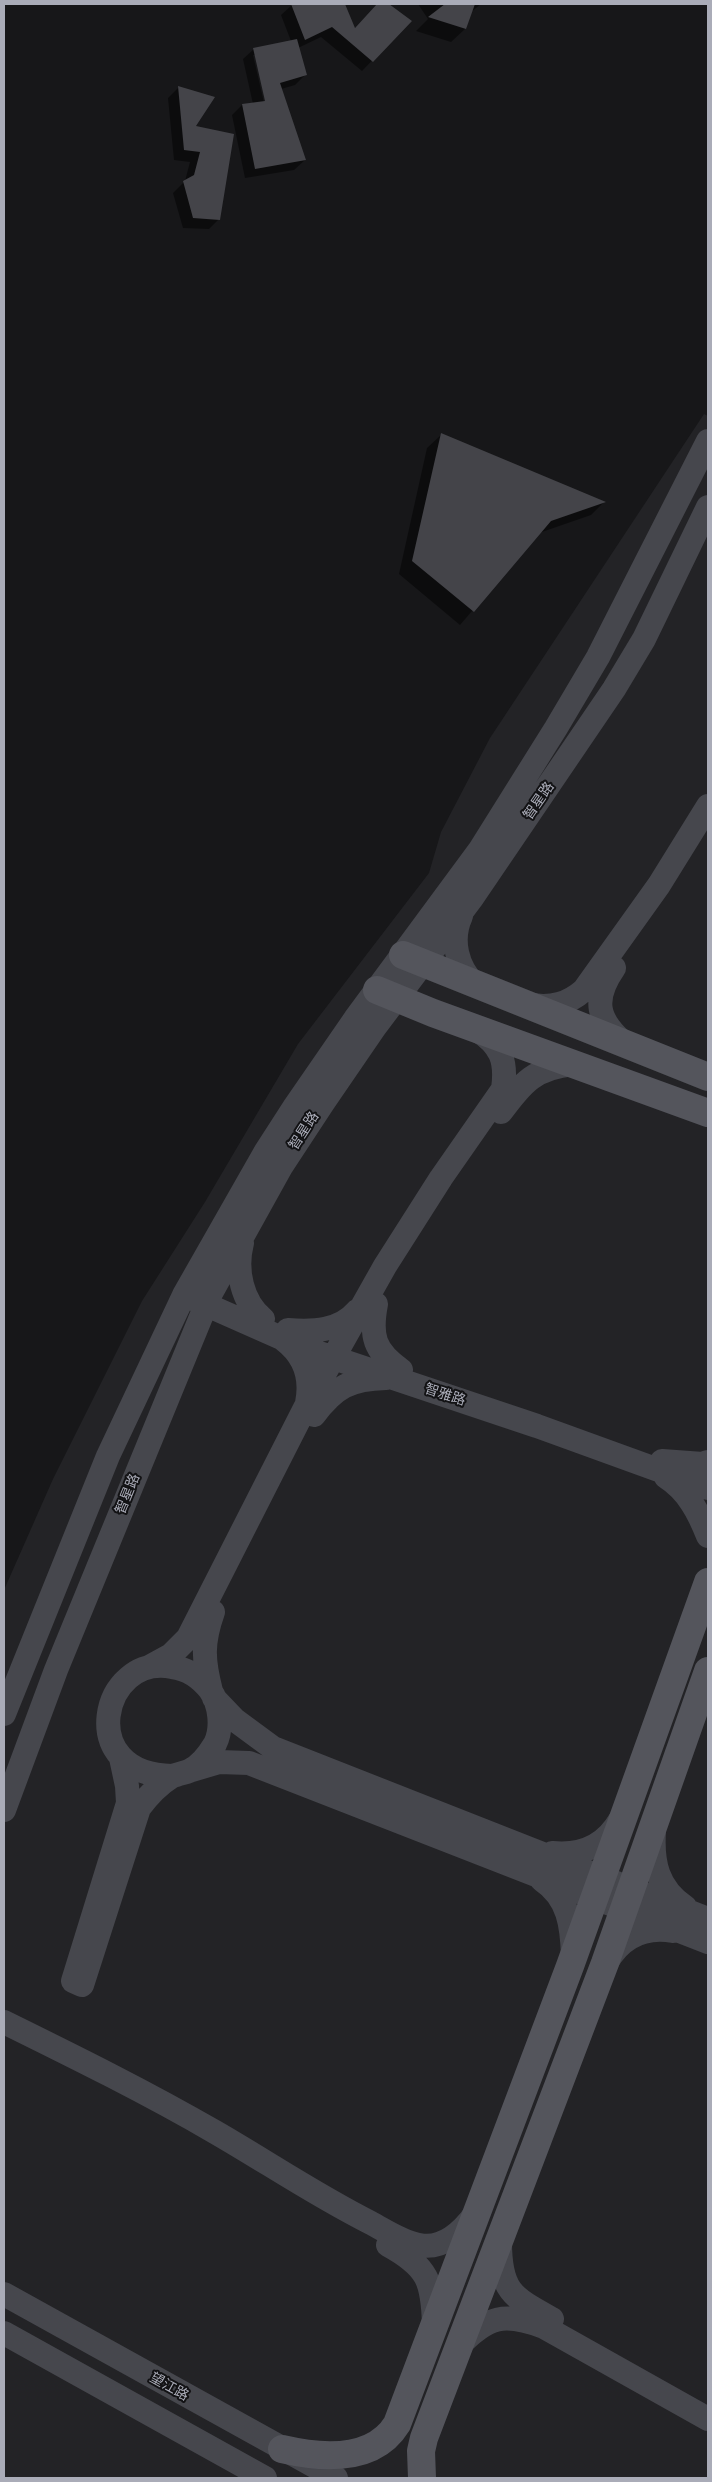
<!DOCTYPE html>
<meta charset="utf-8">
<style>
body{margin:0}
#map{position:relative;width:712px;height:2482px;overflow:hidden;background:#171719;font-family:"Open Sans",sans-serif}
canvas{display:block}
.frame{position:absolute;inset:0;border:5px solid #aaacb8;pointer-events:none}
</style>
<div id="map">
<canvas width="712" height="2482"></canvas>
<div class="frame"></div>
</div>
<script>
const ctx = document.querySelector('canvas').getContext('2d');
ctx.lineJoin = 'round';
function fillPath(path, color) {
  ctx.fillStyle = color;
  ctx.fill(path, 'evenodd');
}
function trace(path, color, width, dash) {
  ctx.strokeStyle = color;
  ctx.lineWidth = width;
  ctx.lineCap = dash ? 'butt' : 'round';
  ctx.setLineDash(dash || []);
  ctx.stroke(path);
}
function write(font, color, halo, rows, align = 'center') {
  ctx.font = font + ' "Open Sans","Noto Sans SC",sans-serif';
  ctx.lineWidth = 4;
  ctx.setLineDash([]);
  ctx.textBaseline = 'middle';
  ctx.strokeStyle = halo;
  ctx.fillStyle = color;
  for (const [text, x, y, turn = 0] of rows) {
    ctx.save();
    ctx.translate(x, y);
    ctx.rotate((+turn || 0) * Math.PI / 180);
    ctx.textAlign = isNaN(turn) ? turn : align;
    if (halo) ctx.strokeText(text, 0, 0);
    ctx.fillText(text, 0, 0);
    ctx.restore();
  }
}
const built = new Path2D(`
 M704 414 708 416V2478H4V1590L53 1479 142 1301 205 1202 298 1044 429 873 441 832 490 738Z`);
const shadow = new Path2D(`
 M296 4H343L354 29 378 4H387L410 21 362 71 321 37 298 48 306 74 295 85 281 89 305 160 294 170 245 178 232 115 242 105 253 104 243 59 254 49 291 41 281 15 292 5ZM253 55H256L267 106 265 107Z
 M418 4H481L471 12 465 29 451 42 416 31 428 19Z
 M179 87 194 127 219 219 209 229 183 228 173 193 185 181 190 162 174 160 168 98Z
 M441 435 604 502 591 515 539 533 460 625 399 574 427 448Z`);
const building = new Path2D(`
 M291 4H345L355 28 377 4H389L412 21 373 62 332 27 305 40Z
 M445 4H475L466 29 428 17Z
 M297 39 307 75 280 83 306 160 255 169 242 104 265 101 253 48Z
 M178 86 215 97 196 126 234 134 220 220 193 218 183 181 194 175 200 152 184 150Z
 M441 433 606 502 551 521 474 612 412 561Z`);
const secondary = new Path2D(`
 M461 916C450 940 457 967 475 985
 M614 968C592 1000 597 1020 625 1044
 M531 1005C552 1008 568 1004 584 990L659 885 708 806
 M501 1112C523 1082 535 1068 573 1064
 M242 1243C235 1270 242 1302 263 1319
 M191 1298 304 1348 537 1426 708 1488
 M376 1304C370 1336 374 1351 401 1370
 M288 1330C313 1332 340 1331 357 1311
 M284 1340C305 1356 312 1378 307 1403
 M314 1415C335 1387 350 1379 386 1378
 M662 1461 703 1464 708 1462
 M666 1477C688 1491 699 1513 708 1536
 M149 1667 171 1655 188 1638 305 1408 385 1266 441 1178 503 1089C507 1061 501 1045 477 1030
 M211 1691C203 1660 202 1643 213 1612
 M214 1698 235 1720 273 1748 708 1919
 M4 1714 108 1456 184 1295 266 1151 295 1106 355 1019 479 851 556 728 598 657 708 441
 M121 1758 127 1786 128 1803 73 1981 82 1985 139 1808C148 1796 158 1785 171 1777 177 1774 184 1773 189 1771 200 1766 209 1754 215 1744 223 1728 220 1704 210 1690 200 1677 188 1669 172 1667 101 1653 74 1775 172 1776
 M192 1770 219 1762 249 1763 708 1942
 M4 1810 56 1670 210 1295 281 1167 323 1103 375 1027 472 898 614 689 644 639 708 507
 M654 1831C652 1862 657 1888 685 1907
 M552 1853C581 1856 605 1846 620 1820
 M542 1880C569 1898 572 1926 573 1956
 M607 1962C621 1938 644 1926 673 1931
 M4 2022C75 2057 146 2092 215 2132 267 2162 317 2196 371 2223 386 2231 402 2242 419 2245 443 2250 463 2231 475 2214
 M500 2242C500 2291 512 2297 552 2319
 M388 2245C428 2267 433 2281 434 2326
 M4 2294 336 2478
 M4 2333 265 2478
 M459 2346C488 2316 504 2312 544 2327L708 2419`);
const primary = new Path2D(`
 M403 955 708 1077
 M377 990 433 1013 708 1113
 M282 2449C321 2458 373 2463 397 2424L570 1966 708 1582
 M422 2478 421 2451 424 2438 605 1963 708 1671`);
const streetNames = [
 ["智星路",539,801,-55],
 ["智星路",304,1131,-57],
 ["智雅路",445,1395,18],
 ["智星路",128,1494,-68],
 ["望江路",169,2387,29]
];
fillPath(built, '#232326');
fillPath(shadow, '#0007');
fillPath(building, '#444449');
trace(secondary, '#46474d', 24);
trace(primary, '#54555c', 28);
write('14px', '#aaacb8', '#121214', streetNames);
</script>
